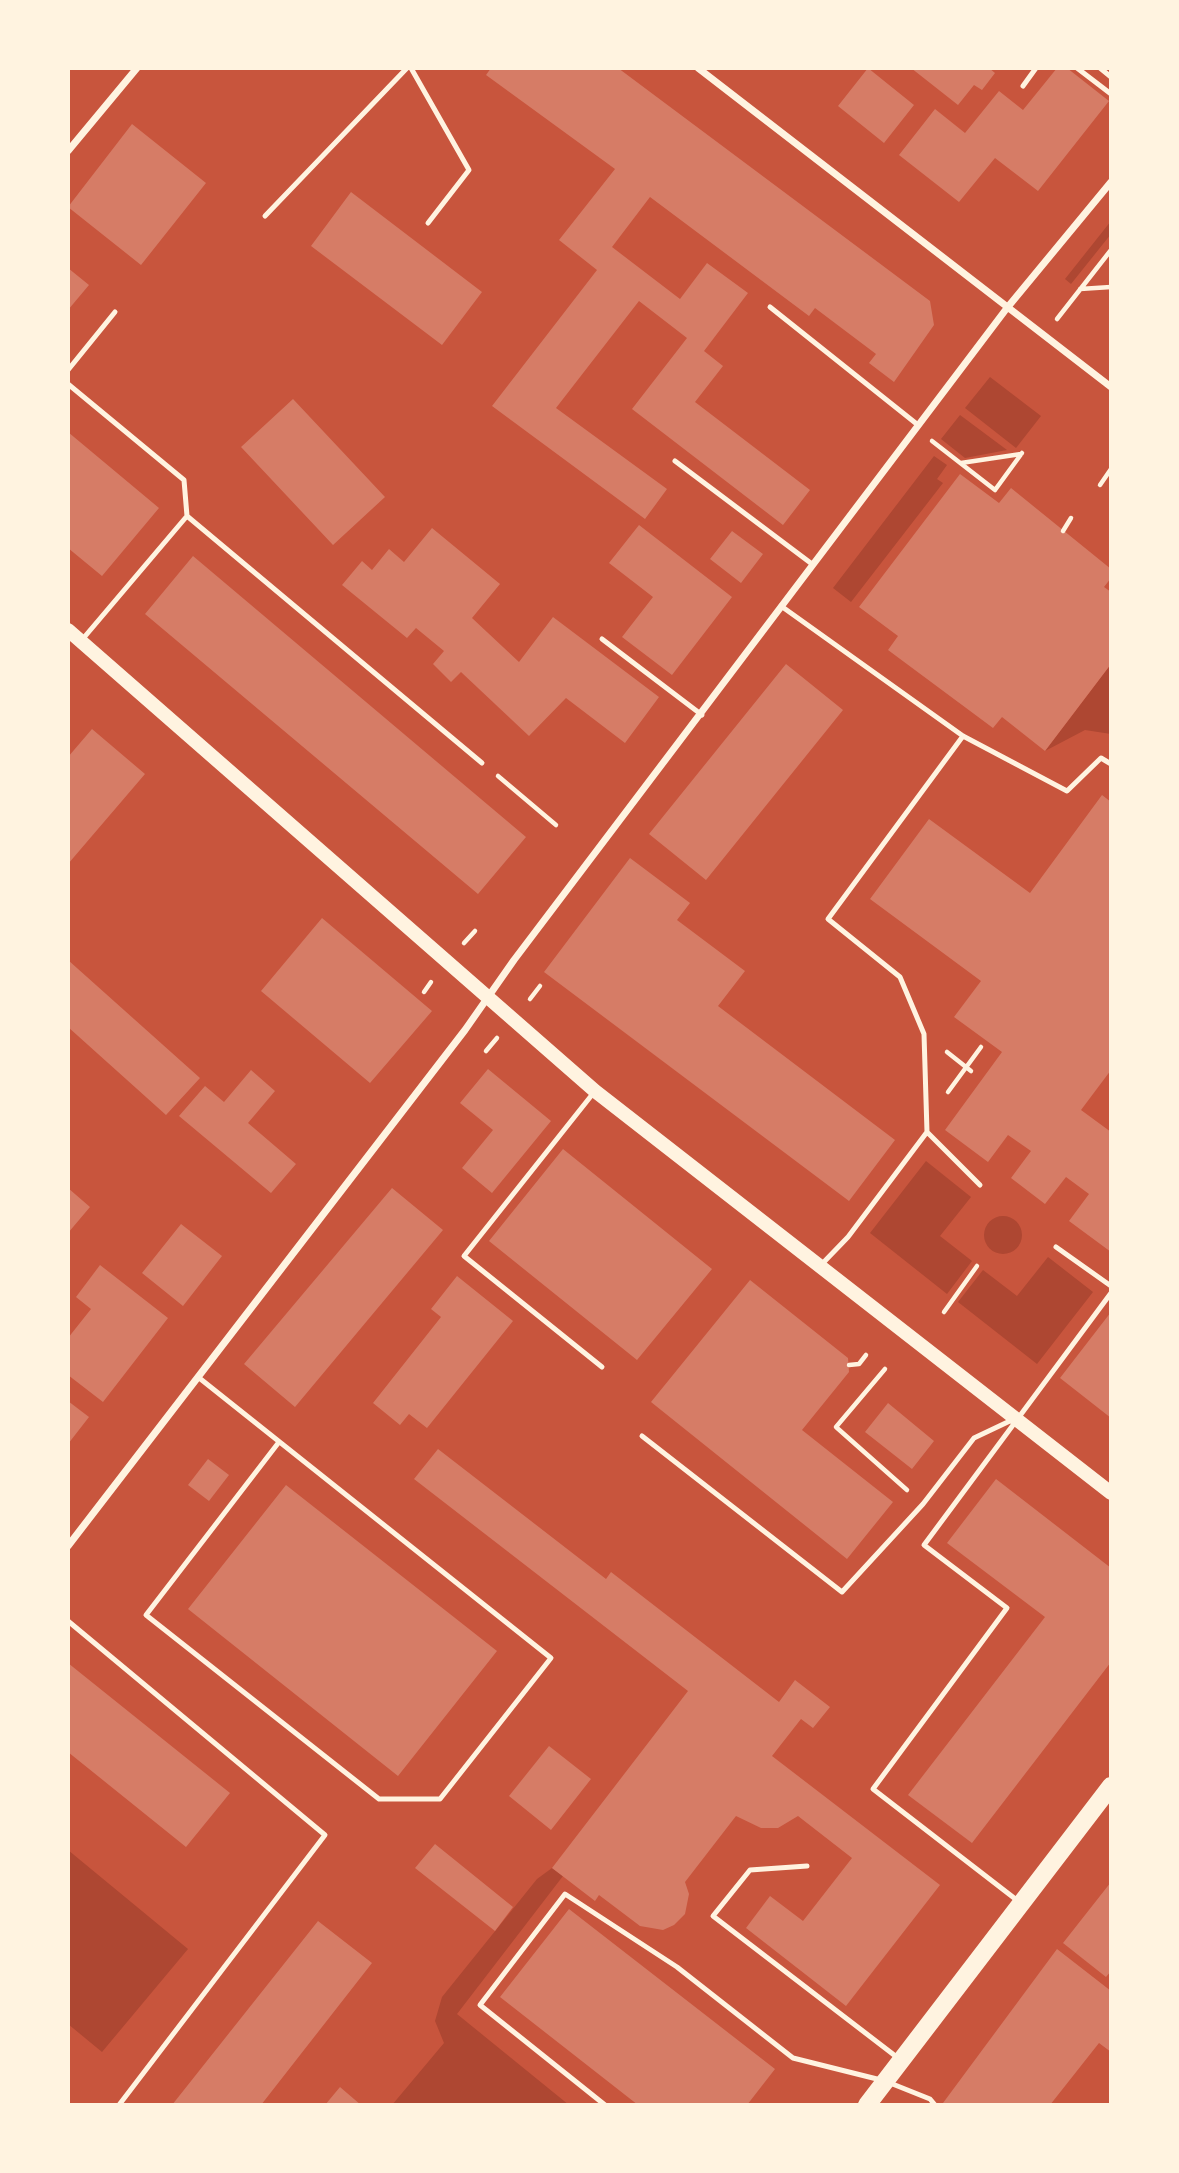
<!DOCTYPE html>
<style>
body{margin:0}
#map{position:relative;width:1179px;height:2173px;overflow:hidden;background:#c8553d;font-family:"Nunito Sans",sans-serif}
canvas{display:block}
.frame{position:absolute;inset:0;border:70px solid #fff3e0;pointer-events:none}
</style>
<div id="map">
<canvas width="1179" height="2173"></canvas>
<div class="frame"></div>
</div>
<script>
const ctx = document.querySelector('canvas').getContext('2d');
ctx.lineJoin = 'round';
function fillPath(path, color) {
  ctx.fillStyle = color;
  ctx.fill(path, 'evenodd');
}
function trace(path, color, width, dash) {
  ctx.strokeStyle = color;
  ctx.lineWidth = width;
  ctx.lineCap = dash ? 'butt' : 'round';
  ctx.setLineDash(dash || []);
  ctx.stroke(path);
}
const green = new Path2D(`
 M1111 221V234L1071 284 1065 279Z
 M990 377 1041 416 1016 448 965 408Z
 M960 415 1007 450 965 458 941 439Z
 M934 456 947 465 937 479 943 483 851 602 833 588Z
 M1111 664V734L1085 730 1045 751Z
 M926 1161 971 1197 940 1236 972 1261 947 1294 870 1233Z
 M984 1235a19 19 0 1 1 38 0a19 19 0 1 1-38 0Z
 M1048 1257 1093 1292 1037 1364 958 1302 983 1270 1017 1296Z
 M68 1850 188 1949 102 2052 68 2024Z
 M552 1868 563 1876 457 2014 569 2105H392L444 2043 435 2021 442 1997 537 1879Z`);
const building = new Path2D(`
 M491 68H618L930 301 934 325 894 382 869 363 876 354 815 308 809 316 650 197 612 247 680 299 707 263 748 293 704 351 723 366 695 402 810 490 783 525 632 409 687 338 639 301 556 408 667 489 645 519 492 406 597 270 559 240 615 169 486 75Z
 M868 68 914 105 884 143 838 106Z
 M911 68H989L995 73 982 90 974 85 958 105Z
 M1057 68H1067L1109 101 1038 191 995 158 959 202 899 155 935 109 965 133 999 91 1023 110Z
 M132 124 206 183 141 265 68 207Z
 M351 192 482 292 442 345 311 246Z
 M68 268 89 285 68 310Z
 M293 399 385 497 333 545 241 447Z
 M68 432 159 508 102 576 68 548Z
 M960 474 999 503 1011 488 1111 569V578L1104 587 1111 592V664L1045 751 1002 717 993 728 888 650 898 636 859 607Z
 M639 525 732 597 672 675 622 637 653 597 609 563Z
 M432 528 500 584 472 618 519 662 553 617 659 697 625 743 566 698 529 736 461 672 451 682 433 664 444 651 416 628 407 638 342 585 362 561 372 570 389 549 404 562Z
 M732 531 763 554 741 583 710 559Z
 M193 556 526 837 478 894 145 614Z
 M786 664 843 710 706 880 649 834Z
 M92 729 145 774 68 864V757Z
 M1102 795 1111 802V1070L1081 1110 1111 1132V1252L1069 1221 1089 1194 1066 1177 1045 1204 1011 1178 1031 1151 1008 1135 988 1162 945 1130 1002 1052 954 1017 981 981 870 899 929 819 1030 893Z
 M630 858 690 903 677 920 745 971 718 1006 895 1140 849 1201 544 972Z
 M322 918 432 1011 370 1083 261 991Z
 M68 960 200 1078 166 1115 68 1027Z
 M488 1069 551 1121 492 1193 462 1168 493 1130 460 1103Z
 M251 1070 275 1091 248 1123 296 1164 271 1193 179 1116 205 1086 224 1102Z
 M563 1149 712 1269 637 1360 489 1241Z
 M68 1188 90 1207 68 1233Z
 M392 1188 443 1230 295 1407 244 1364Z
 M181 1224 222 1256 183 1306 142 1273Z
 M100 1265 168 1318 103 1402 68 1375V1338L91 1309 76 1297Z
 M457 1276 513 1321 427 1428 409 1414 400 1425 373 1403 441 1317 431 1309Z
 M750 1280 848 1358 849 1372 802 1430 893 1502 847 1559 651 1402Z
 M1111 1312V1418L1060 1378Z
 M68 1401 89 1417 68 1444Z
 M888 1403 934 1441 912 1469 865 1432Z
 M438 1449 606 1579 611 1572 779 1702 795 1680 830 1707 813 1728 801 1719 772 1756 940 1885 846 2006 746 1928 770 1896 803 1921 852 1858 798 1816 778 1828H761L736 1816 685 1882 689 1894 685 1914 674 1925 663 1930 640 1926 599 1895 595 1901 552 1868 688 1691 414 1479Z
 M208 1459 229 1475 209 1501 188 1485Z
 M996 1479 1111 1568V1662L972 1843 908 1795 1045 1617 947 1543Z
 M286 1485 497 1651 398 1776 188 1609Z
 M68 1663 230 1793 186 1847 68 1752Z
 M549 1746 591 1779 551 1830 509 1796Z
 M435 1844 513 1907 495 1931 415 1868Z
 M1111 1882V1971L1106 1977 1063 1943Z
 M569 1909 775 2069 747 2105H638L500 1997Z
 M318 1921 372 1963 261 2105H172Z
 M1057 1949 1111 1991V2052L1099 2043 1050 2105H946L943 2103Z
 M340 2087 361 2105H325Z`);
const path = new Path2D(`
 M1080 289 1111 287
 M1057 319 1111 250
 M932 441 995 490 1022 453
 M961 463 1021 454
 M1100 485 1111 469
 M1063 531 1071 518
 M498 776 556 825
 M464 943 475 931
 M424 992 431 982
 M530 999 540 986
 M486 1051 497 1038
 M947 1052 971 1071
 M948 1092 981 1047
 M944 1312 977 1266
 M849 1365 859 1364 866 1355
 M885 1369 836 1427 907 1490`);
const service = new Path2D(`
 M411 68 469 170 428 223
 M1077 68 1111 94
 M1100 68 1111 77
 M1023 86 1036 68
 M265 216 407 68
 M770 307 918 425
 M68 370 115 312
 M68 384 184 480 187 516
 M675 461 812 564
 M781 606 963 736 1067 791 1101 758 1111 764
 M602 639 702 715
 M81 641 187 516 482 763
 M595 1091 464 1256 602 1367
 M927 1132 924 1034 900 977 828 919 963 736
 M1056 1247 1111 1286
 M821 1265 848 1237 927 1132 980 1185
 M198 1377 551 1658 440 1799H379L146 1615 279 1442
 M642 1436 842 1592 923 1504 974 1438 1012 1420
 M68 1621 325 1835 119 2105
 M807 1866 750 1870 713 1916 898 2058
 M1018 1901 873 1789 1007 1608 924 1545 1111 1293
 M605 2105 480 2005 565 1894 677 1967 793 2058 885 2081 930 2099 935 2105`);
const minor = new Path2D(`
 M698 68 1111 387
 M68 151 137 68
 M68 1546 465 1030 514 960 1007 308 1111 182`);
const secondary = new Path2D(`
 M68 630 595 1091 1111 1493`);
const primary = new Path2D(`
 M867 2105 1111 1786`);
fillPath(green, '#ae4732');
fillPath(building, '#d67c66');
trace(path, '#fff3e0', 4.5);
trace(service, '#fff3e0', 5);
trace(minor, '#fff3e0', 7);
trace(secondary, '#fff3e0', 14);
trace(primary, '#fff3e0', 18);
</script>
